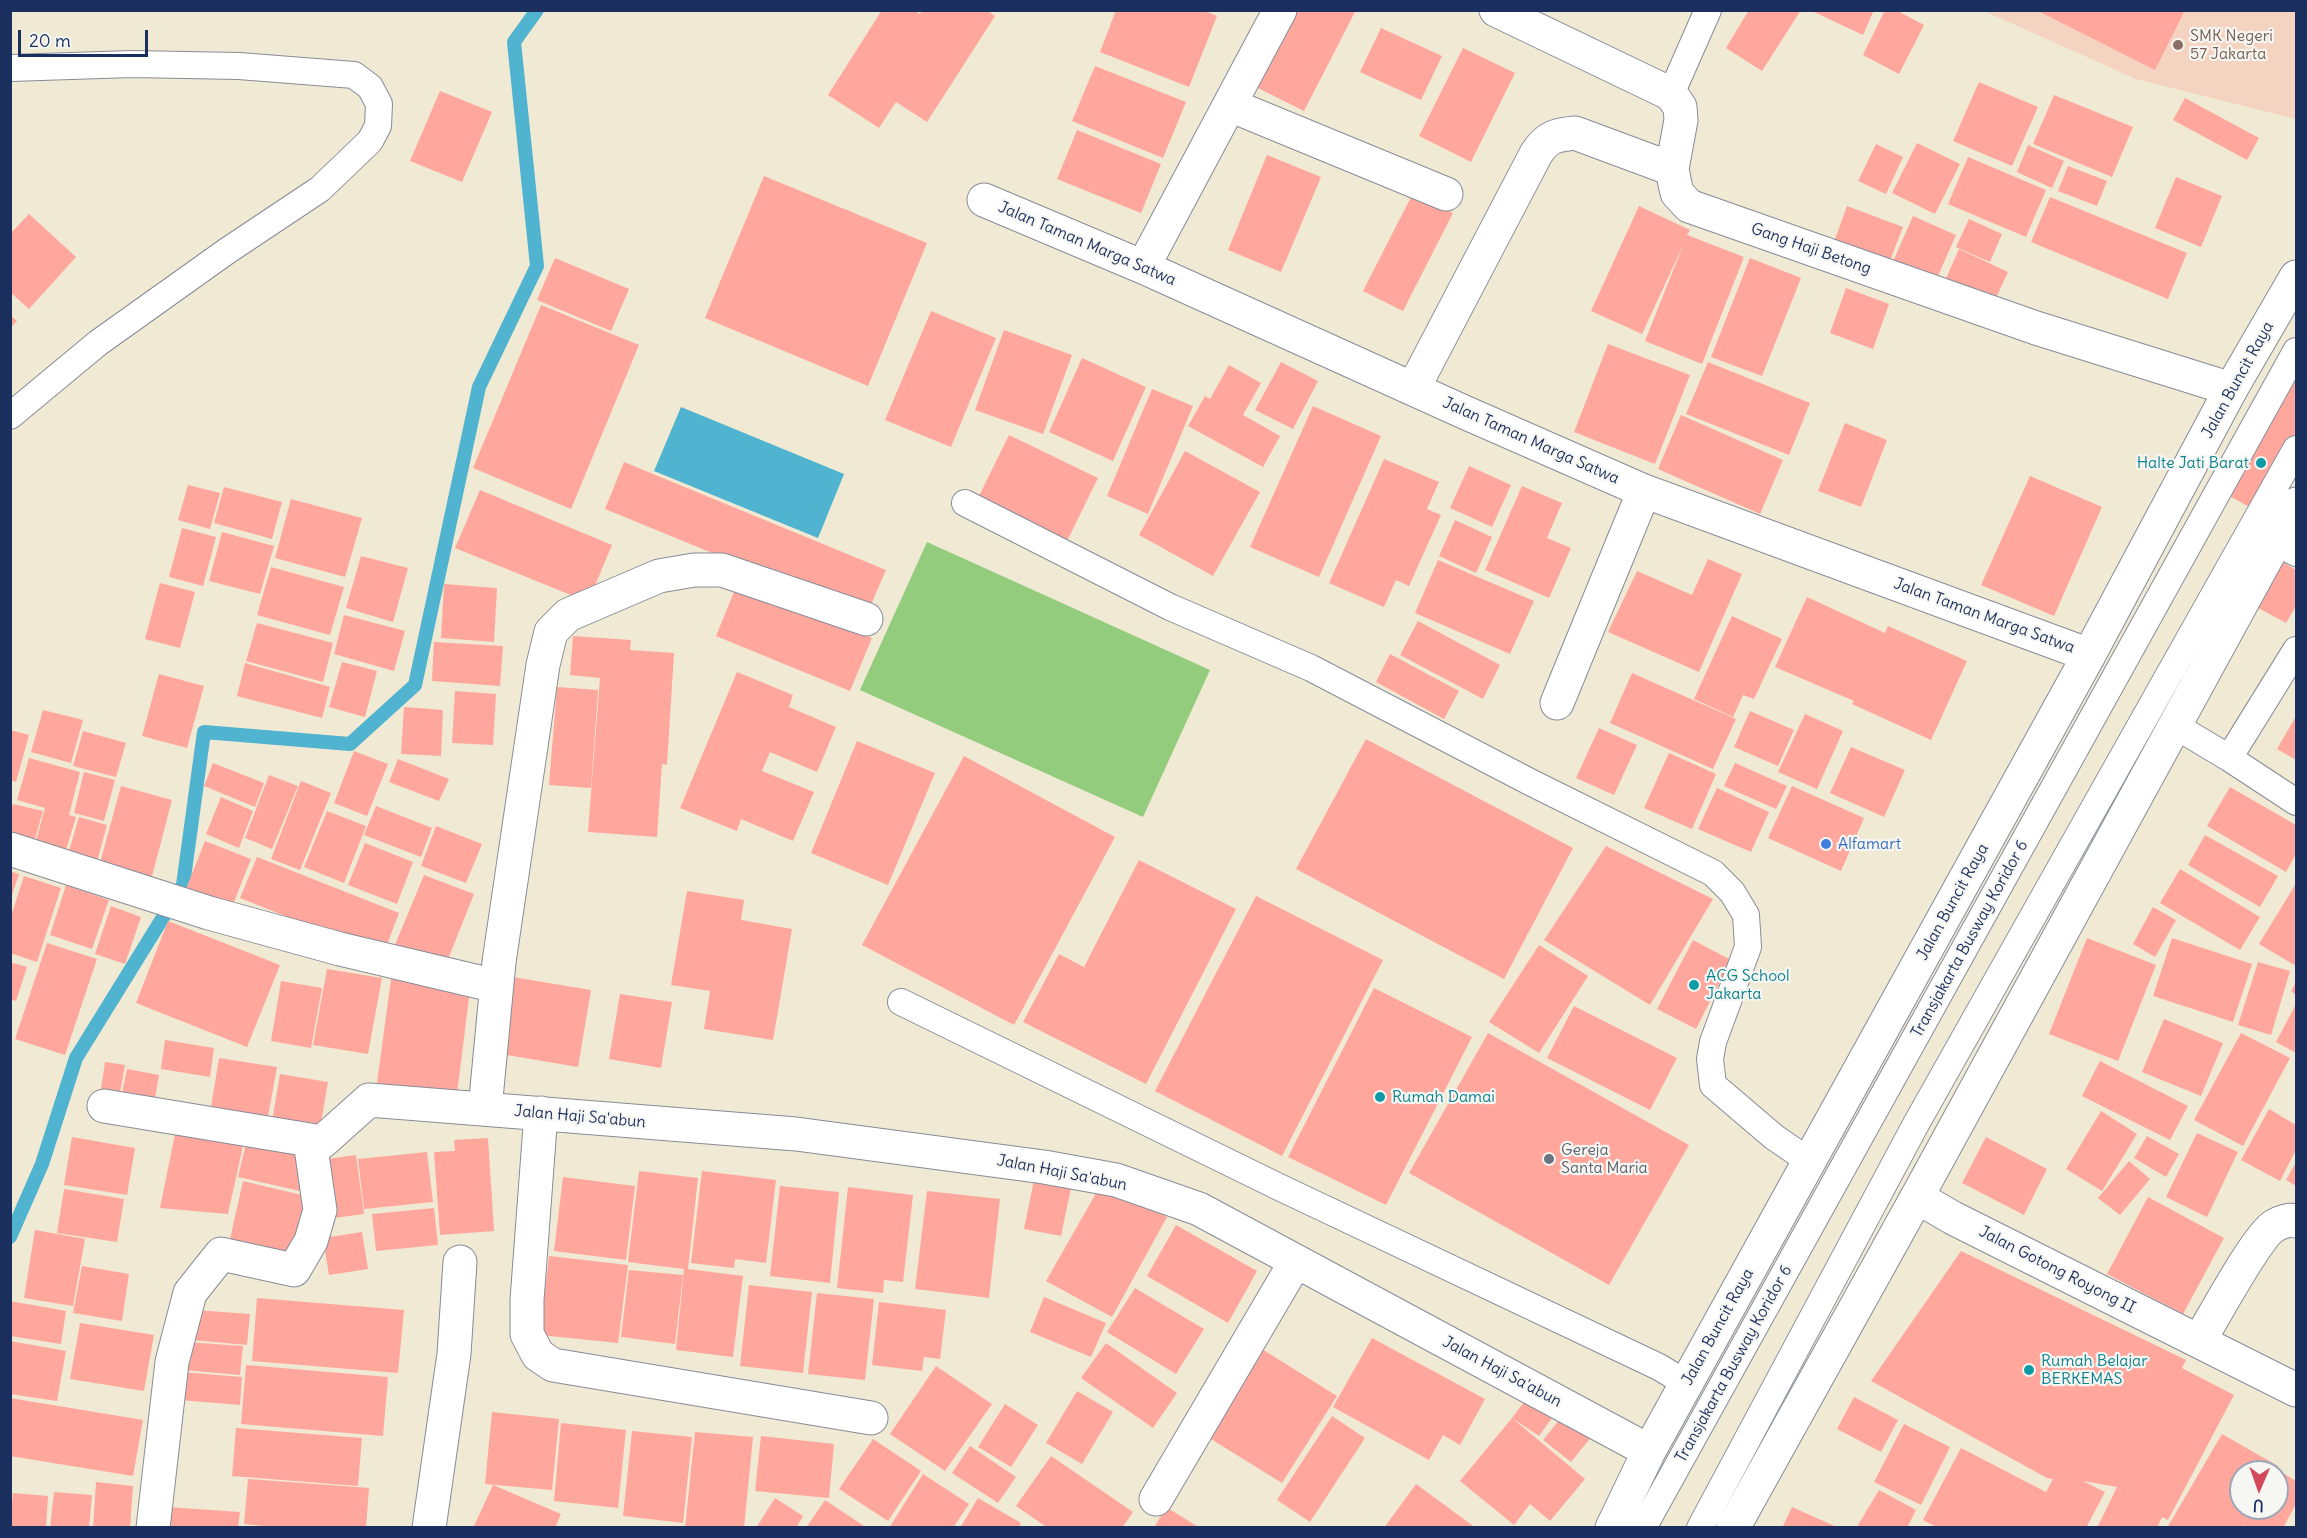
<!DOCTYPE html>
<style>
body{margin:0}
#map{position:relative;width:2307px;height:1538px;overflow:hidden;background:#f0e9d3;font-family:Delius,sans-serif}
canvas{display:block}
.frame{position:absolute;inset:0;border:12px solid #1b2f5e;pointer-events:none}
.north{position:absolute;left:2229px;top:1460px;width:60px;height:60px;box-sizing:border-box;background:#f6f6f2;border:2px solid #9ea6b7;border-radius:50%;rotate:182deg;font-size:16px;font-weight:700;line-height:24px;text-align:center;color:#1b2f5e}
.north::after{content:'';display:block;margin:auto;width:21px;height:27px;background:#d1495b;clip-path:polygon(50% 0,100% 100%,50% 72%,0 100%)}
.scale{position:absolute;left:18px;top:30px;width:130px;height:27px;box-sizing:border-box;border:3px solid #1b2f5e;border-top:0;padding-left:8px;font-size:18px;line-height:21px;white-space:nowrap;color:#1b2f5e;-webkit-text-stroke:4px #f6f6f2;paint-order:stroke}
</style>
<div id="map">
<canvas width="2307" height="1538"></canvas>
<div class="frame"></div>
<div class="north">U</div>
<div class="scale">20 m</div>
</div>
<script>
const ctx = document.querySelector('canvas').getContext('2d');
ctx.lineJoin = 'round';
function fillPath(path, color) {
  ctx.fillStyle = color;
  ctx.fill(path, 'evenodd');
}
function trace(path, color, width, dash) {
  ctx.strokeStyle = color;
  ctx.lineWidth = width;
  ctx.lineCap = dash ? 'butt' : 'round';
  ctx.setLineDash(dash || []);
  ctx.stroke(path);
}
function write(font, color, halo, rows, align = 'center') {
  ctx.font = font + ' Delius,sans-serif';
  ctx.lineWidth = 4.5;
  ctx.setLineDash([]);
  ctx.textBaseline = 'middle';
  ctx.strokeStyle = halo;
  ctx.fillStyle = color;
  for (const [text, x, y, turn = 0] of rows) {
    ctx.save();
    ctx.translate(x, y);
    ctx.rotate((+turn || 0) * Math.PI / 180);
    ctx.textAlign = isNaN(turn) ? turn : align;
    if (halo) ctx.strokeText(text, 0, 0);
    ctx.fillText(text, 0, 0);
    ctx.restore();
  }
}
const built = new Path2D(`
 M1984 11H2296V119L2136 79Z`);
const green = new Path2D(`
 M927 542 1210 670 1143 817 860 690Z`);
const water = new Path2D(`
 M681 407 844 474 818 538 654 471Z`);
const stream = new Path2D(`
 M10 1237 42 1164 76 1058 183 885 204 732 350 744 415 685 479 387 537 266 514 42 537 10`);
const building = new Path2D(`
 M882 10H913L920 14 922 10H986L995 16 927 122 896 102 879 128 828 95Z
 M1116 10H1203L1217 16 1189 87 1100 52Z
 M1298 10H1356L1304 111 1258 88Z
 M1749 10H1801L1762 71 1726 48Z
 M1815 10H1874L1863 35 1814 12Z
 M1885 10H1896L1924 25 1899 74 1863 55Z
 M2036 10H2185L2155 70Z
 M1381 28 1442 56 1421 100 1360 72Z
 M1463 48 1515 73 1471 162 1419 136Z
 M1095 66 1186 102 1163 158 1072 121Z
 M1979 82 2038 107 2012 166 1953 141Z
 M440 91 492 112 462 182 410 161Z
 M2054 95 2133 127 2112 177 2033 144Z
 M2185 98 2259 138 2247 160 2173 120Z
 M1077 130 1161 164 1141 213 1057 179Z
 M1917 143 1960 164 1935 214 1892 193Z
 M1876 144 1903 157 1886 194 1858 181Z
 M2028 145 2064 161 2052 188 2017 172Z
 M1267 155 1321 177 1281 272 1228 250Z
 M1968 157 2046 190 2026 237 1948 204Z
 M2068 166 2107 181 2097 206 2058 191Z
 M764 176 927 243 868 386 705 318Z
 M2176 177 2222 196 2201 247 2155 228Z
 M1413 193 1453 213 1403 311 1363 291Z
 M2050 197 2187 253 2168 299 2031 242Z
 M1639 206 1690 230 1687 235 1744 257 1702 364 1645 341 1684 243 1642 334 1591 311Z
 M1847 206 1903 227 1889 263 1834 242Z
 M29 214 76 257 29 309 10 292V234Z
 M1913 216 1956 235 1934 285 1891 266Z
 M1969 219 2002 234 1990 262 1956 247Z
 M1959 249 2008 272 1992 307 1943 285Z
 M555 258 629 289 611 331 537 300Z
 M1750 258 1801 278 1762 376 1711 357Z
 M1846 288 1889 304 1873 349 1830 333Z
 M541 305 639 345 571 509 473 468Z
 M931 311 996 338 951 447 885 420Z
 M10 315 17 321 10 328Z
 M1004 330 1072 355 1043 434 975 410Z
 M1608 344 1690 375 1655 464 1574 432Z
 M1082 358 1146 387 1113 461 1049 432Z
 M1281 362 1318 381 1293 429 1255 410Z
 M1708 362 1810 403 1789 455 1686 414Z
 M1229 365 1261 383 1243 415 1280 436 1263 467 1188 426 1205 396 1210 399Z
 M2296 370V433L2253 509 2226 494Z
 M1152 389 1193 406 1148 514 1107 496Z
 M1313 406 1381 436 1319 577 1250 547Z
 M1681 415 1783 460 1760 514 1658 469Z
 M1845 423 1887 440 1861 507 1818 491Z
 M1009 435 1098 478 1067 541 978 498Z
 M1185 451 1260 492 1213 576 1139 535Z
 M1384 459 1439 482 1427 509 1441 515 1409 586 1396 580 1384 607 1329 583Z
 M624 462 886 570 866 616 605 509Z
 M1469 466 1511 485 1492 527 1450 508Z
 M2030 476 2102 507 2054 616 1981 585Z
 M188 485 220 493 210 529 178 520Z
 M1522 486 1562 503 1547 538 1571 548 1549 598 1485 570Z
 M224 487 282 502 272 539 214 523Z
 M480 490 612 545 588 602 455 548Z
 M291 499 362 518 345 577 275 558Z
 M1455 520 1492 537 1476 573 1439 556Z
 M182 528 216 537 203 586 169 577Z
 M222 532 274 546 260 594 209 581Z
 M361 556 408 568 393 622 346 608Z
 M1708 559 1742 574 1699 672 1608 632 1637 571 1692 595Z
 M2277 559 2296 570V606L2286 623 2251 604Z
 M1438 560 1534 601 1510 654 1415 613Z
 M271 567 344 587 330 635 257 615Z
 M738 582 872 638 850 691 716 636Z
 M160 583 195 592 180 648 145 639Z
 M444 584 497 588 494 642 441 638Z
 M1807 597 1885 633 1888 626 1967 661 1931 740 1852 704 1854 701 1775 667Z
 M344 615 405 631 394 671 334 654Z
 M1732 616 1782 639 1754 699 1743 695 1733 717 1694 699Z
 M1418 621 1500 665 1483 699 1400 655Z
 M257 623 333 643 323 682 246 661Z
 M573 636 631 640 630 650 674 653 667 765 662 764 657 837 588 832 600 678 570 675Z
 M434 642 503 646 500 686 432 681Z
 M1390 654 1459 691 1444 719 1376 682Z
 M342 662 377 671 365 717 329 707Z
 M245 663 330 687 322 718 237 696Z
 M737 672 793 695 789 707 836 727 817 772 770 752 762 771 814 792 793 841 741 819 737 831 680 808Z
 M1632 673 1736 719 1713 769 1610 723Z
 M159 674 204 686 187 748 142 736Z
 M557 687 598 690 591 788 549 785Z
 M455 691 496 694 493 745 452 743Z
 M404 707 443 710 441 756 401 754Z
 M43 710 83 720 71 763 31 752Z
 M1750 711 1794 730 1778 766 1734 747Z
 M1805 714 1843 731 1817 789 1778 772Z
 M2296 716V760L2277 749Z
 M1599 728 1637 745 1614 795 1576 778Z
 M10 730 29 735 16 782 10 780Z
 M83 731 126 743 116 777 73 766Z
 M1366 739 1573 848 1504 979 1296 869Z
 M857 741 935 773 888 885 811 853Z
 M1851 747 1905 770 1884 817 1830 793Z
 M354 751 388 764 367 816 334 803Z
 M1669 753 1716 774 1692 829 1644 808Z
 M964 756 1115 837 1014 1025 862 945Z
 M29 758 80 772 69 815 76 817 63 860 33 852 45 808 17 800Z
 M398 759 449 779 439 801 389 782Z
 M213 763 264 783 255 807 204 786Z
 M1735 763 1787 786 1776 809 1724 786Z
 M84 772 115 780 104 821 74 813Z
 M269 775 298 786 272 849 245 838Z
 M301 781 331 793 300 870 271 859Z
 M121 786 172 800 150 884 98 870Z
 M1792 786 1864 818 1841 871 1768 838Z
 M2230 787 2296 825V854L2286 872 2207 826Z
 M1717 788 1769 812 1751 852 1698 829Z
 M221 797 253 811 239 848 206 834Z
 M13 804 43 811 33 846 10 840V814Z
 M376 806 432 828 421 857 364 835Z
 M327 811 366 826 344 883 304 867Z
 M79 817 107 825 95 869 66 861Z
 M436 826 482 844 466 883 421 866Z
 M2205 835 2278 876 2260 907 2188 865Z
 M205 841 251 859 230 912 184 894Z
 M365 843 413 862 397 904 348 885Z
 M1606 846 1713 899 1650 1005 1544 940Z
 M257 857 399 913 383 955 240 898Z
 M1139 860 1236 909 1146 1084 1023 1022 1059 954 1084 967Z
 M2180 869 2260 917 2240 950 2160 903Z
 M10 871 19 874 11 898H10Z
 M424 875 474 894 443 972 392 952Z
 M24 876 61 888 37 962 10 953V919Z
 M66 885 109 900 92 949 50 935Z
 M2295 885 2296 886V966L2259 944Z
 M687 891 744 900 741 920 792 929 773 1040 704 1029 710 991 671 985Z
 M1256 896 1383 960 1282 1156 1155 1091Z
 M111 906 141 917 125 964 95 954Z
 M2153 907 2176 920 2155 957 2133 944Z
 M168 921 280 965 247 1047 136 1003Z
 M2087 938 2156 965 2118 1061 2049 1034Z
 M2172 938 2252 964 2233 1022 2153 996Z
 M1693 940 1731 960 1696 1029 1657 1009Z
 M47 943 97 959 65 1055 15 1039Z
 M1539 945 1588 976 1539 1053 1489 1022Z
 M10 962 27 967 16 1001 10 999Z
 M2258 962 2290 971 2271 1035 2238 1025Z
 M327 969 382 978 368 1054 313 1045Z
 M392 972 471 982 457 1094 377 1083Z
 M513 977 591 990 578 1067 501 1054Z
 M281 981 322 988 311 1048 271 1041Z
 M2296 982V995L2291 991Z
 M1374 988 1472 1037 1386 1205 1288 1157Z
 M620 994 672 1002 661 1068 609 1059Z
 M2296 1004V1053L2276 1042Z
 M1574 1006 1677 1058 1650 1110 1547 1058Z
 M2164 1019 2223 1043 2201 1096 2142 1072Z
 M1488 1033 1689 1145 1609 1285 1409 1173Z
 M2241 1033 2290 1058 2243 1146 2194 1120Z
 M165 1040 214 1048 210 1077 161 1069Z
 M219 1058 277 1067 266 1128 209 1120Z
 M2100 1061 2188 1106 2170 1140 2082 1096Z
 M105 1062 125 1065 119 1098 100 1095Z
 M127 1069 159 1075 154 1105 121 1098Z
 M280 1074 328 1082 319 1135 271 1128Z
 M2269 1109 2296 1125V1150L2280 1181 2241 1160Z
 M2101 1111 2137 1134 2102 1191 2066 1169Z
 M176 1129 244 1141 228 1214 160 1208Z
 M2197 1133 2238 1152 2207 1217 2166 1197Z
 M248 1135 304 1145 313 1194 238 1177Z
 M2147 1136 2179 1154 2166 1177 2134 1158Z
 M72 1137 135 1148 127 1195 64 1185Z
 M1986 1137 2047 1169 2024 1215 1962 1183Z
 M488 1138 494 1231 440 1235 434 1152 455 1151 454 1140Z
 M427 1152 433 1202 364 1209 358 1159Z
 M356 1155 364 1214 327 1219 320 1160Z
 M2129 1161 2150 1179 2120 1215 2098 1198Z
 M2296 1162V1186L2286 1180Z
 M639 1171 698 1178 688 1269 743 1276 733 1357 676 1350 684 1269 628 1262Z
 M702 1171 776 1180 766 1263 735 1259 734 1268 691 1263Z
 M1035 1175 1072 1183 1061 1236 1024 1229Z
 M563 1177 635 1186 626 1260 554 1251Z
 M243 1181 310 1197 296 1259 229 1244Z
 M1103 1181 1167 1217 1112 1317 1046 1281Z
 M780 1186 839 1192 830 1283 770 1276Z
 M848 1187 913 1195 903 1282 884 1280 883 1293 837 1288Z
 M64 1189 124 1199 117 1242 57 1233Z
 M927 1191 1000 1199 989 1298 915 1289Z
 M2148 1197 2224 1238 2183 1314 2107 1274Z
 M434 1208 438 1245 376 1251 372 1214Z
 M1176 1225 1257 1271 1228 1323 1147 1276Z
 M35 1230 85 1239 73 1306 24 1298Z
 M362 1232 368 1269 329 1275 323 1238Z
 M1961 1251 2186 1360 2182 1368 2234 1395 2168 1520 2162 1517 2157 1528H2097L2117 1487 2083 1481 2105 1492 2086 1528H1938L1923 1520 1961 1448 2046 1492 2053 1479 2047 1478 1871 1381Z
 M549 1256 628 1265 618 1343 540 1335Z
 M82 1266 129 1274 122 1321 73 1313Z
 M629 1270 683 1275 675 1344 621 1337Z
 M749 1285 812 1292 803 1373 740 1366Z
 M1135 1288 1204 1329 1176 1374 1107 1332Z
 M817 1293 874 1299 865 1380 808 1374Z
 M1044 1297 1106 1323 1091 1357 1030 1332Z
 M257 1298 404 1310 398 1373 252 1361Z
 M10 1301 66 1311 61 1344 10 1336Z
 M879 1302 946 1310 940 1359 924 1357 922 1371 872 1365Z
 M195 1310 250 1314 247 1345 192 1340Z
 M80 1323 154 1335 144 1391 70 1379Z
 M1372 1338 1485 1399 1460 1445 1443 1435 1429 1460 1333 1407Z
 M10 1341 66 1351 57 1401 10 1394Z
 M186 1342 243 1346 240 1375 183 1370Z
 M1106 1343 1177 1393 1153 1428 1081 1378Z
 M1262 1349 1337 1396 1282 1483 1206 1436Z
 M246 1365 388 1377 383 1436 241 1424Z
 M936 1366 992 1404 945 1471 890 1434Z
 M181 1372 242 1377 240 1405 179 1400Z
 M1533 1390 1559 1408 1539 1436 1512 1418Z
 M1077 1391 1113 1412 1082 1464 1046 1443Z
 M1854 1397 1898 1420 1881 1452 1837 1429Z
 M10 1398 143 1420 133 1476 10 1456Z
 M1005 1404 1038 1425 1011 1467 978 1447Z
 M1568 1409 1596 1431 1571 1462 1543 1440Z
 M492 1412 559 1419 552 1490 485 1484Z
 M1332 1416 1365 1438 1310 1522 1277 1500Z
 M1512 1418 1585 1479 1550 1521 1530 1504 1514 1525 1460 1481Z
 M561 1423 626 1430 618 1508 554 1501Z
 M1904 1424 1950 1447 1921 1505 1874 1482Z
 M236 1428 362 1438 358 1486 232 1476Z
 M632 1431 692 1437 683 1523 623 1516Z
 M695 1432 753 1437 744 1528H685Z
 M2222 1434 2278 1466 2276 1469 2296 1481V1504L2283 1528H2248L2244 1525 2242 1528H2167ZM2241 1472H2277V1508H2241Z
 M761 1436 834 1444 829 1498 755 1491Z
 M873 1439 921 1471 888 1521 839 1489Z
 M970 1446 1016 1477 998 1503 952 1473Z
 M1051 1456 1133 1512 1122 1528H1048L1016 1506Z
 M923 1474 969 1504 953 1528H889Z
 M248 1479 369 1488 366 1528H284L244 1524Z
 M96 1482 133 1486 130 1528H93Z
 M1416 1484 1476 1528H1384Z
 M493 1485 561 1514 555 1528H473Z
 M1879 1490 1916 1510 1907 1528H1863L1858 1525Z
 M54 1492 92 1495 89 1528H50Z
 M13 1493 48 1496 46 1528H10Z
 M775 1498 803 1516 796 1528H756Z
 M978 1498 1021 1523 1019 1528H960Z
 M825 1500 867 1528H806Z
 M168 1507 240 1512 238 1528H166Z
 M1166 1507 1200 1528H1154Z
 M1792 1507 1839 1528H1782Z`);
const lane = new Path2D(`
 M10 68 132 64 239 66 354 75 370 87 379 104 378 126 370 141 320 189 227 251 98 343 10 416
 M1671 94 1708 10
 M965 503 1170 607 1311 668 1530 782 1713 873 1732 892 1746 915 1748 947 1713 1042 1710 1059 1713 1085 1774 1137 1809 1161
 M2275 542 2296 553
 M2174 725 2229 758 2296 802
 M2229 758 2296 650
 M901 1002 1279 1187 1659 1367 1687 1384
 M1643 1528 2296 351
 M1700 1528 1916 1124 2296 449`);
const street = new Path2D(`
 M1496 10 1671 94 1680 107 1681 120 1672 169 1675 184 1677 193 1689 206 2036 328 2231 389
 M1230 105 1446 194
 M984 200 1143 267 1464 412 1644 491 2089 655
 M1143 267 1280 10
 M1413 389 1536 154C1547 137 1555 135 1575 133L1672 169
 M1557 703 1644 491
 M10 849 209 913 340 949 496 986
 M104 1106 322 1142 369 1100 796 1134 1044 1167 1116 1180 1199 1209 1649 1451
 M485 1109 499 962 543 665 551 632 568 615 659 576 694 570H722L866 619
 M541 1113 527 1300V1334L538 1355 553 1365 871 1418
 M1917 1197 1953 1218 2296 1390
 M2199 1341C2212 1320 2257 1236 2274 1226 2280 1222 2290 1219 2296 1221
 M1156 1499 1296 1261
 M153 1528 172 1362 190 1293 221 1254 294 1270 311 1241 320 1210 310 1141
 M429 1528 454 1354 460 1262`);
const primary = new Path2D(`
 M1612 1528 1649 1451 2089 655 2231 389 2296 277
 M1733 1528 1917 1197 2296 504`);
const markers = [
 [2178,45,6,"#8d6e63"],
 [2261,463,6,"#0f9aa8"],
 [1826,844,6,"#3f7fe0"],
 [1694,985,6,"#0f9aa8"],
 [1380,1097,6,"#0f9aa8"],
 [1549,1159,6,"#6b7280"],
 [2029,1370,6,"#0f9aa8"]
];
const educationNames = [
 ["SMK Negeri",2190,36],
 ["57 Jakarta",2190,54]
];
const streetNames = [
 ["Jalan Taman Marga Satwa",1087,244,23],
 ["Gang Haji Betong",1811,249,19],
 ["Jalan Buncit Raya",2238,380,-61],
 ["Jalan Taman Marga Satwa",1531,441,24],
 ["Jalan Taman Marga Satwa",1984,616,20],
 ["Jalan Buncit Raya",1953,902,-61],
 ["Transjakarta Busway Koridor 6",1970,939,-61],
 ["Jalan Haji Sa'abun",580,1117,5],
 ["Jalan Haji Sa'abun",1062,1173,11],
 ["Jalan Gotong Royong II",2057,1270,27],
 ["Jalan Buncit Raya",1718,1327,-61],
 ["Transjakarta Busway Koridor 6",1734,1364,-61],
 ["Jalan Haji Sa'abun",1502,1372,28]
];
const cultureNames = [
 ["Halte Jati Barat",2249,463,"right"],
 ["ACG School",1706,976],
 ["Jakarta",1706,994],
 ["Rumah Damai",1392,1097],
 ["Rumah Belajar",2041,1361],
 ["BERKEMAS",2041,1379]
];
const shopNames = [
 ["Alfamart",1838,844]
];
const worshipNames = [
 ["Gereja",1561,1150],
 ["Santa Maria",1561,1168]
];
fillPath(built, '#f5d3c1');
fillPath(green, '#94cc7e');
fillPath(water, '#50b3cf');
trace(stream, '#50b3cf', 14);
fillPath(building, '#ffa79d');
trace(lane, '#868c98', 28);
trace(street, '#868c98', 35);
trace(primary, '#868c98', 35);
trace(lane, '#fff', 26);
trace(street, '#fff', 33);
trace(primary, '#fff', 33);
for (const [x, y, r, color] of markers) {
  const dot = new Path2D();
  dot.arc(x, y, r, 0, 2 * Math.PI);
  ctx.fillStyle = color;
  ctx.fill(dot);
  trace(dot, '#f6f6f2', 2);
}
write('16px', '#785e54', '#f6f6f2', educationNames, 'left');
write('16px', '#1b2f5e', '#f6f6f2', streetNames);
write('16px', '#0d838f', '#f6f6f2', cultureNames, 'left');
write('16px', '#366cbe', '#f6f6f2', shopNames, 'left');
write('16px', '#5b616d', '#f6f6f2', worshipNames, 'left');
</script>
